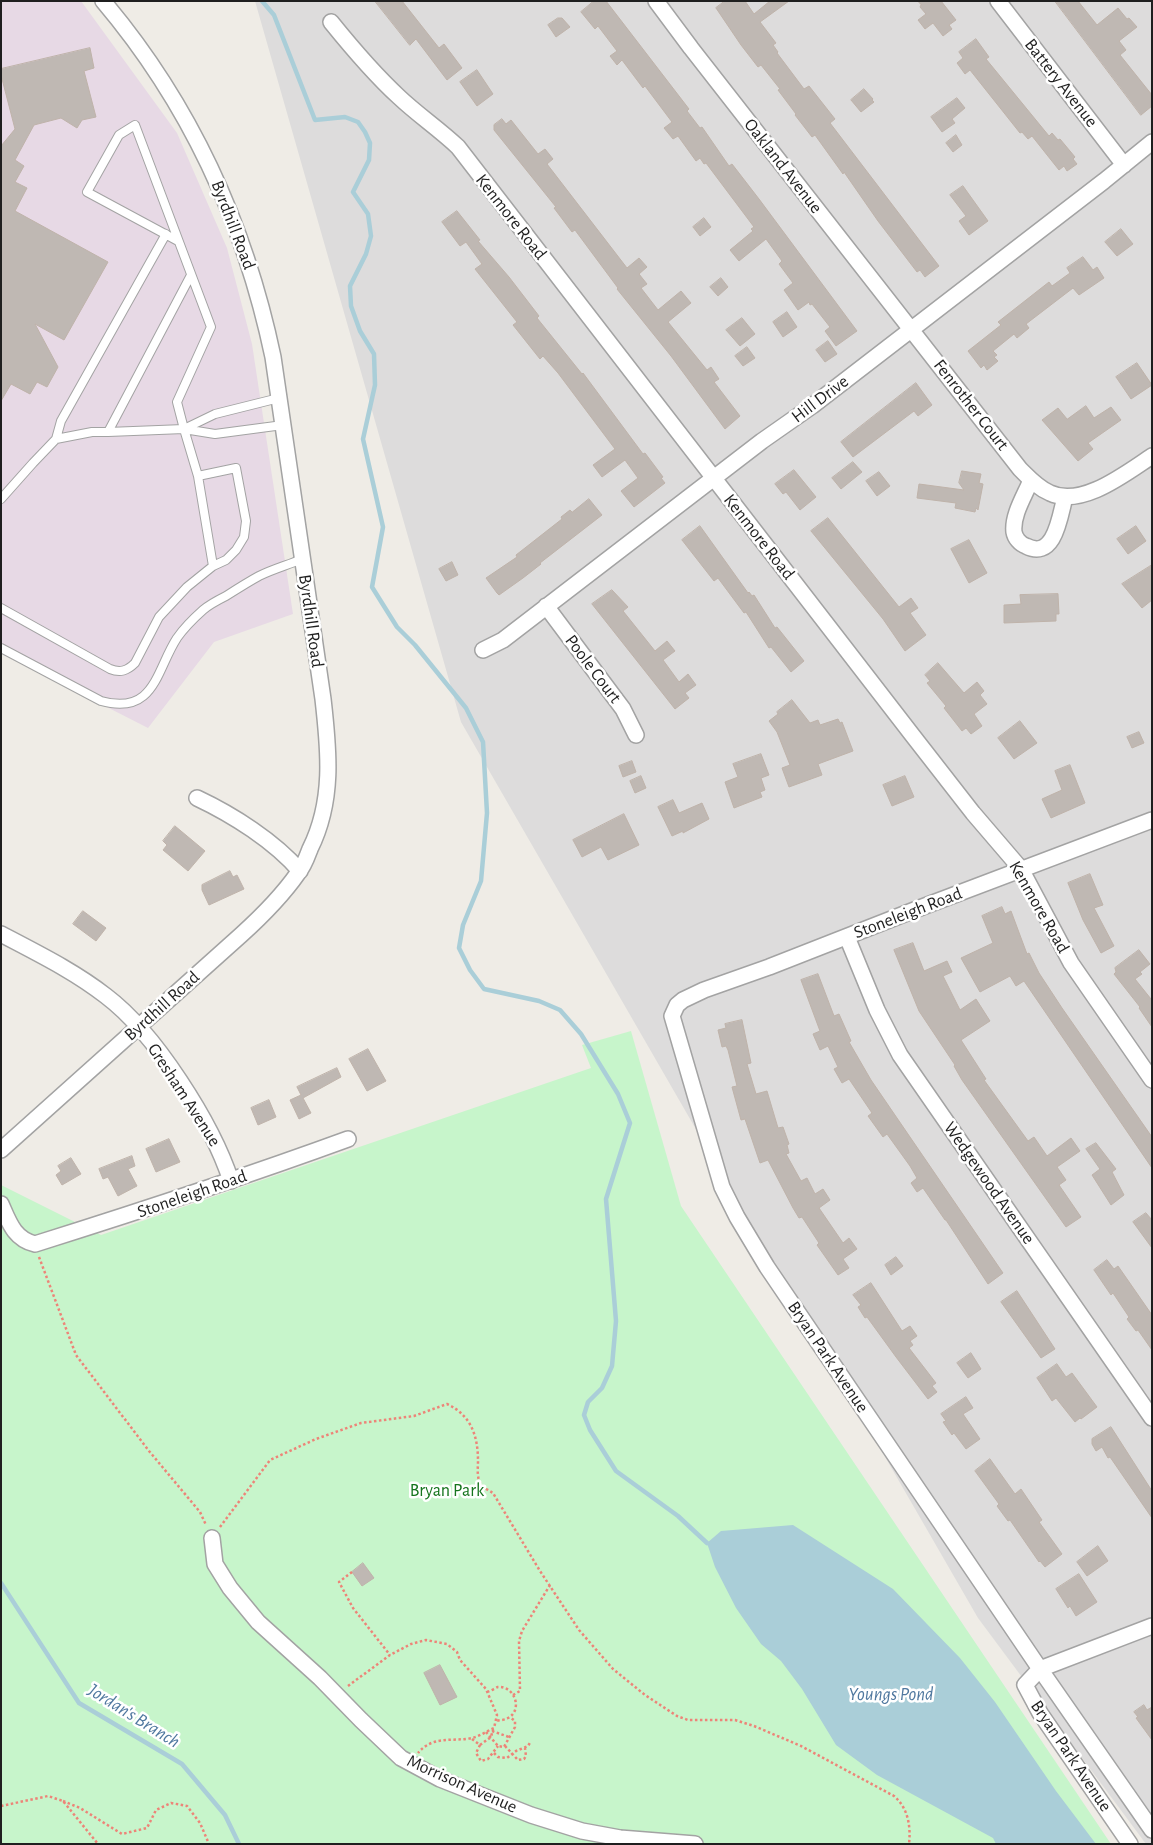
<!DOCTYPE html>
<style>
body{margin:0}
#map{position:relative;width:1153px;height:1845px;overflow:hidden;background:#efece6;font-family:"Alegreya Sans",sans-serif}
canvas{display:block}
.frame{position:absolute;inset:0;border:2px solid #1f1f1f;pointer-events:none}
</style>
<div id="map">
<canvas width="1153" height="1845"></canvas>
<div class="frame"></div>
</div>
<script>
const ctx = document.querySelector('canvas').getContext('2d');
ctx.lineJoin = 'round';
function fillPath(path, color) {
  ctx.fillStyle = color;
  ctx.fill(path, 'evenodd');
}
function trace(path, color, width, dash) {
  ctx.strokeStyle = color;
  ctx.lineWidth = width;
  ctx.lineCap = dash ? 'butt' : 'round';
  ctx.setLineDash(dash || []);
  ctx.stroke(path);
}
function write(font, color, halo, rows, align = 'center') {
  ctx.font = font + ' "Alegreya Sans",sans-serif';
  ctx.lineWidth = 5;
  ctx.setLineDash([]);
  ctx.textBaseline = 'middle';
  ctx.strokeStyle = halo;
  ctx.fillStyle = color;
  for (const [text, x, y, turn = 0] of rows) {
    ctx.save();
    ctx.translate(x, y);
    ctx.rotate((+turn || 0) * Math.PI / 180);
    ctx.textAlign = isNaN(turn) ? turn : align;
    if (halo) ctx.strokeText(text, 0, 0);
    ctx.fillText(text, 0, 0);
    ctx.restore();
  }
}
const residential = new Path2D(`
 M255 1H1152V1844H1146L978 1618 461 722Z`);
const industrial = new Path2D(`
 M1 1H81L177 133 227 248 252 344 293 614 214 642 148 728 1 653Z`);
const park = new Path2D(`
 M631 1031 681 1206 1111 1844H1V1185L101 1235 591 1068 582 1045Z`);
const water = new Path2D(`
 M793 1525 893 1589 960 1658 995 1702 1056 1791 1096 1844H996L993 1838 877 1775 836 1745 802 1689 781 1661 761 1644 736 1608 715 1567 707 1543 721 1531Z`);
const stream = new Path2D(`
 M262 1 274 15 315 120 345 117 358 122 365 132 370 143 369 160 353 192 368 214 371 236 366 254 350 286 351 306 360 331 374 354 375 385 363 439 383 527 372 587 397 627 415 645 466 708 483 742 487 813 481 881 463 925 459 948 470 970 484 989 539 1001 560 1010 581 1034 618 1094 630 1123 606 1199 616 1321 612 1366 602 1388 588 1402 584 1415 590 1430 616 1471 678 1516 707 1543
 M1 1583 79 1703 182 1764 225 1815 239 1844`);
const building = new Path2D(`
 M375 1H402L439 48 444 44 462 68 447 80 416 39 410 45Z
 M594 1H606L689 109 687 111 700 128 702 127 729 166 732 164 759 199 857 331 836 346 825 331 830 327 812 304 810 305 809 302 798 310 784 290 793 283 779 264 782 261 766 239 739 261 730 250 753 231 751 229 754 227 706 163 704 164 700 158 696 161 678 136 673 139 664 128 672 122 645 86 643 88 622 60 617 65 610 56 617 51 598 26 595 29 581 12Z
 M725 1H745L754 14 770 1H789L760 22 776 43 773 45 778 52 777 53 804 89 809 86 835 119 830 123 939 266 925 277 920 270 917 272 878 221 844 172 843 174 815 135 812 137 795 115 796 114 778 90 780 89 761 65 758 67 741 45 716 8Z
 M918 1H941L956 20 949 25 952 29 943 36 933 23 925 29 918 20 926 14 920 7 921 5Z
 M1055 1H1078L1097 25 1118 8 1127 19 1129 18 1137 27 1119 41 1126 50 1120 55 1152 95V106L1141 115Z
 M558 18H562L570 27 556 37 548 25Z
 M976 39 989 57 986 59 1049 136 1052 133 1058 140 1060 139 1075 157 1073 159 1077 164 1067 171 1064 166 1059 170 1032 136 1028 139 1022 132 1020 133 970 70 965 74 957 63 963 58 959 52Z
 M90 48 94 68 84 71 96 117 82 120 77 128 61 118 34 125 15 160 24 166 15 182 27 188 15 211 108 262 64 340 35 324 58 367 47 387 37 382 30 394 11 384 1 401V146L15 129 1 75V69Z
 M477 70 493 94 477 106 460 82Z
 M864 89 873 99 872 100 874 102 861 112 851 100Z
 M957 98 965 108 952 119 955 123 942 132 931 117Z
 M502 119 506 124 511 120 538 154 545 149 553 159 547 164 627 268 639 258 647 267 639 274 647 284 641 288 658 310 681 291 691 303 668 322 707 370 711 367 719 379 714 382 740 416 725 429 671 356 617 289 618 288 575 230 572 232 554 208 556 207 494 130V125Z
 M956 135 962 145 953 152 946 143Z
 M963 186 988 221 969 235 959 221 966 216 950 195Z
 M457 211 480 240 478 241 509 277 539 316 537 318 582 374 583 373 643 454 645 453 663 477 661 478 665 483 634 507 621 491 638 478 625 460 602 477 593 465 615 449 558 373 543 356 540 359 513 325 517 322 475 269 482 264 466 242 460 246 442 222Z
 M704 218 711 227 700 236 693 227Z
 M1121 229 1133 244 1117 256 1105 242Z
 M1083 257 1093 270 1097 267 1104 278 1079 295 1073 288 1026 324 1029 328 1017 338 1014 334 993 351 997 355 994 357 998 361 987 370 984 365 981 368 968 351 1001 325 998 322 1049 282 1052 286 1070 273 1067 268Z
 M721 278 728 287 718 296 710 287Z
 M787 312 797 327 783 337 773 322Z
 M742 318 755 334 740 346 726 330Z
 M828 341 837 354 825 362 816 350Z
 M747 347 755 358 743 366 735 356Z
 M1137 363 1152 385 1131 399 1116 377Z
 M916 383 932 405 918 416 914 411 853 457 841 442Z
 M1086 406 1094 418 1111 407 1121 420 1088 443 1093 449 1078 461 1042 420 1058 408 1067 419Z
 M853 462 862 472 841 489 832 478Z
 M794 470 816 497 800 510 786 492 783 494 775 484Z
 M962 471 981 474 979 483 983 484 978 510 976 508 975 512 955 508 956 503 917 498 919 484 964 490 959 483Z
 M879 472 890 486 877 496 866 481Z
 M589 499 602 515 540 563 541 564 523 578 499 595 497 593 486 578 517 557 516 555 562 519 561 517 570 510 572 512Z
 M828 518 899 607 911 598 918 608 910 613 926 635 905 651 883 619 811 531Z
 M700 526 748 593 749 592 752 596 754 595 775 628 777 627 804 661 791 672 771 647 769 648 746 612 744 613 718 578 714 581 682 540Z
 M1136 526 1146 541 1128 554 1117 539Z
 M969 540 987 573 969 583 951 549Z
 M452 562 458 575 446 581 439 569Z
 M1152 565V600L1142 608 1122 584Z
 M612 590 628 607 623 611 655 651 667 641 675 651 663 660 679 682 688 674 696 685 685 693 689 698 675 709 592 604Z
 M1058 594 1059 614H1056V621L1004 623V605L1021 604 1020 595Z
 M938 663 964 693 977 682 984 691 980 695 987 704 974 714 982 726 971 734 966 728 962 731 944 708 946 706 927 683 930 681 925 675Z
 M792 700 810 723 818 720 820 725 838 719 840 723 842 722 853 751 818 764 822 775 789 787 782 768 790 765 777 732 769 721 778 714 777 712Z
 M1020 721 1037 743 1014 759 998 738Z
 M1139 732 1144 743 1132 748 1127 737Z
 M761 754 769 775 761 778 765 790 760 792 762 797 734 808 725 782 738 777 733 764Z
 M632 761 636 772 623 777 619 766Z
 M1070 765 1085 803 1051 818 1042 799 1062 790 1055 771Z
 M641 776 646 788 635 793 630 781Z
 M905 776 914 797 892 806 883 785Z
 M673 800 679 813 702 803 709 819 683 833V831L672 836 658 807Z
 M624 814 639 845 608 860 601 847 582 857 573 840Z
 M175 826 205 851 188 871 163 850 167 845 163 841Z
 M230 871 233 877 237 875 244 889 209 905 202 890V885Z
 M1090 874 1103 905 1094 908 1114 946 1101 953 1083 920 1068 883Z
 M1002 907 1005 914 1011 911 1027 954 1029 953 1039 973 1062 1008 1152 1137V1168L1024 981 1016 986 1010 976 980 992 961 958 993 943 982 916Z
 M83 911 106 928 96 941 73 924Z
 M913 943 924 971 947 961 952 972 943 976 960 1010 976 999 990 1021 961 1040 986 1079 984 1080 1028 1141 1034 1137 1047 1156 1071 1138 1080 1151 1057 1167 1066 1180 1059 1185 1081 1217 1066 1227 962 1080 954 1066 955 1065 919 1011 894 950Z
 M1139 950 1150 964 1140 972 1142 974 1135 979 1151 999 1152 998V1027L1139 1008 1140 1007 1114 974 1116 972 1115 968Z
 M818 974 834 1016 839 1014 851 1041 849 1042 871 1080 1003 1273 988 1284 946 1220H945L923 1188 917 1192 911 1183 917 1178 910 1166 887 1134 883 1137 868 1116 872 1113 849 1079 842 1083 834 1069 838 1067 828 1046 820 1050 813 1034 820 1031 801 980Z
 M742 1020 751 1063 747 1064 756 1094 767 1091 778 1128 783 1127 789 1144 787 1145 789 1153 786 1154 801 1181 807 1178 815 1194 823 1189 830 1200 819 1208 843 1243 849 1238 857 1249 843 1259 849 1268 838 1275 817 1245 819 1243 802 1217 799 1218 793 1208 768 1160 760 1163 745 1119 741 1120 732 1087 737 1086 728 1050 726 1046 722 1047 718 1030 726 1028 725 1024Z
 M368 1049 386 1081 367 1091 349 1059Z
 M337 1068 341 1077 303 1098 311 1113 299 1119 290 1100 301 1095 297 1087Z
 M269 1100 276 1117 258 1125 251 1108Z
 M169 1139 180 1162 156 1172 146 1149Z
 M1096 1143 1116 1169 1112 1172 1124 1195 1111 1205 1092 1175 1100 1169 1086 1149Z
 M132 1156 135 1166 128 1169 137 1186 118 1196 108 1177 103 1179 99 1169Z
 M71 1158 81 1174 62 1185 56 1175 61 1171 58 1166Z
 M1146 1213 1152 1220V1248L1133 1222Z
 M896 1257 903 1266 891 1275 885 1265Z
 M1107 1260 1114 1269 1118 1266 1152 1315V1350L1138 1330 1136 1331 1127 1319 1129 1317 1113 1293 1111 1295 1094 1270Z
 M871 1283 902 1331 910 1326 917 1336 910 1341 913 1345 909 1348 936 1383 932 1386 937 1392 928 1399 896 1357 867 1317 865 1318 858 1307 861 1305 853 1295Z
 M1017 1291 1055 1349 1041 1358 1001 1302Z
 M971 1353 981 1369 968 1378 957 1363Z
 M1057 1364 1066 1377 1072 1373 1097 1407 1081 1419 1080 1418 1075 1422 1056 1398 1052 1401 1037 1378Z
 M966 1397 973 1408 963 1414 980 1439 966 1449 954 1433 952 1435 943 1422 946 1421 941 1414Z
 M1111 1427 1152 1491V1518L1110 1457 1108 1458 1102 1447 1096 1451 1092 1444V1439Z
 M990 1459 1015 1494 1021 1489 1042 1520 1039 1522 1062 1554 1045 1567 1040 1561 1039 1562 1010 1520 1008 1521 997 1506 999 1504 975 1471Z
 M1098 1546 1108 1561 1087 1576 1077 1562Z
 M363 1563 374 1578 362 1586 352 1572Z
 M1079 1574 1097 1602 1076 1616 1070 1606 1068 1608 1056 1589Z
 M440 1665 457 1697 440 1705 424 1673Z
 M1144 1705 1147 1710 1152 1707V1740L1136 1718 1138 1717 1134 1712Z`);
const path = new Path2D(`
 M39 1257 76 1355 149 1451 200 1512 206 1525
 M220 1527 270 1460 316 1439 361 1423 414 1416 447 1404C471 1415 478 1436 478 1461 478 1466 477 1475 479 1480 480 1486 488 1490 493 1493L540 1571 579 1630 613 1669 645 1695 677 1716 688 1720H735L754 1726 801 1746 894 1796C908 1808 911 1826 909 1844
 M352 1572 339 1582 353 1608 390 1655
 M348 1686 390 1655 411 1644 426 1640 447 1644 457 1652 460 1660 486 1689 497 1715 494 1728C487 1731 480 1736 472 1738 452 1742 433 1735 418 1753
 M487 1692C491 1691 495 1688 498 1687 515 1686 523 1710 508 1718 505 1720 500 1720 496 1721
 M513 1695 520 1691 519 1641 522 1631 550 1585
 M492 1731 509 1737
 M486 1732 498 1746 504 1747 515 1727V1721L510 1717
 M472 1739 480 1745 491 1737 493 1729
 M480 1745 476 1753 481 1761 488 1759 498 1746
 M505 1746 518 1760 524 1759 526 1756 525 1748
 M494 1753 498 1757 507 1758 516 1751 528 1746 531 1741
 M63 1801 80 1808 122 1834 147 1828 156 1810 171 1803 187 1806 200 1823 209 1844
 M1 1806 48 1796 63 1801 98 1844`);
const lane = new Path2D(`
 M178 241 87 192 119 135 135 125C160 192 186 259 211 327L177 402 184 429 108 432 191 275
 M184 429 215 414 279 398
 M184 429 215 434 283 425
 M108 432H92L56 439 61 421 166 234
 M198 476 213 566
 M1 499 33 463 56 439
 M1 608 110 669C120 673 127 671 135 663L159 617 187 587 213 566 226 560 236 550 244 537 246 521 236 468 198 476 184 429
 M1 648 101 701C155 716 156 670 177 638 184 628 194 618 203 610 210 604 218 600 226 596 237 589 248 582 259 576 273 569 288 565 302 559`);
const street = new Path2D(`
 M656 1 691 48 1020 469C1029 478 1038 488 1050 493 1082 508 1126 473 1152 456
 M998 1 1124 165
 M331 22C352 48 374 74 399 97 418 115 439 129 458 147L913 736 973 813 1021 869 1071 963 1152 1080
 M1031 480C1025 495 1012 515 1014 532 1015 538 1020 544 1026 546 1055 561 1060 515 1065 497
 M546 606 623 709 636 735
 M483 650 503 640 762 441 812 406 1104 181 1152 142
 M197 798C233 815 274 841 300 871
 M1152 820 917 909 769 967 704 990 683 1000 677 1005 672 1016 722 1187 737 1217 767 1267 1040 1669 1152 1830
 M1 934C37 953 74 971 106 996 155 1033 212 1123 231 1181
 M847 937 877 1010 900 1055 1152 1418
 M1 1150 241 935C262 916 282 896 298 873 304 866 307 857 310 849 334 801 329 751 323 699L273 357C245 224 191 105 103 1
 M1 1204C9 1222 14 1239 35 1244 140 1211 244 1177 348 1139
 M212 1538 215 1564 230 1588 258 1622 320 1678 361 1720 401 1758 440 1779 531 1815 582 1831 620 1838 695 1844
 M1130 1844 1040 1713 1025 1685 1040 1669 1152 1626`);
const streetNames = [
 ["Battery Avenue",1061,83,52],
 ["Oakland Avenue",783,166,52],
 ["Kenmore Road",511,217,52],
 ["Byrdhill Road",233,225,69],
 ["Hill Drive",820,399,-37],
 ["Fenrother Court",971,405,52],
 ["Kenmore Road",759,537,52],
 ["Byrdhill Road",311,621,82],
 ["Poole Court",593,669,53],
 ["Kenmore Road",1039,907,60],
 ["Stoneleigh Road",908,913,-21],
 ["Byrdhill Road",162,1006,-42],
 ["Gresham Avenue",184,1095,57],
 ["Wedgewood Avenue",989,1183,55],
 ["Stoneleigh Road",192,1194,-19],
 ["Bryan Park Avenue",828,1357,56],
 ["Bryan Park Avenue",1071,1756,56],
 ["Morrison Avenue",462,1784,24]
];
const parkNames = [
 ["Bryan Park",447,1491]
];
const waterNames = [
 ["Youngs Pond",891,1694],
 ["Jordan's Branch",134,1716,32]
];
fillPath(residential, '#dddcdc');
fillPath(industrial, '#e7d9e5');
fillPath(park, '#c7f5cb');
fillPath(water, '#aaced8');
trace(stream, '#aaced8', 4.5);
fillPath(building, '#bfb8b3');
trace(building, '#bfb3aa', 1);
trace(lane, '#a3a3a3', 10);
trace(street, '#a3a3a3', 18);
trace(path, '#ed8478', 2.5, [2.5, 2.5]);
trace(lane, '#fff', 8);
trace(street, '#fff', 15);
write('18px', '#1f1f1f', '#fff', streetNames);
write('18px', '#15741d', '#fff', parkNames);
write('italic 19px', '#50789f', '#fff', waterNames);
</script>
